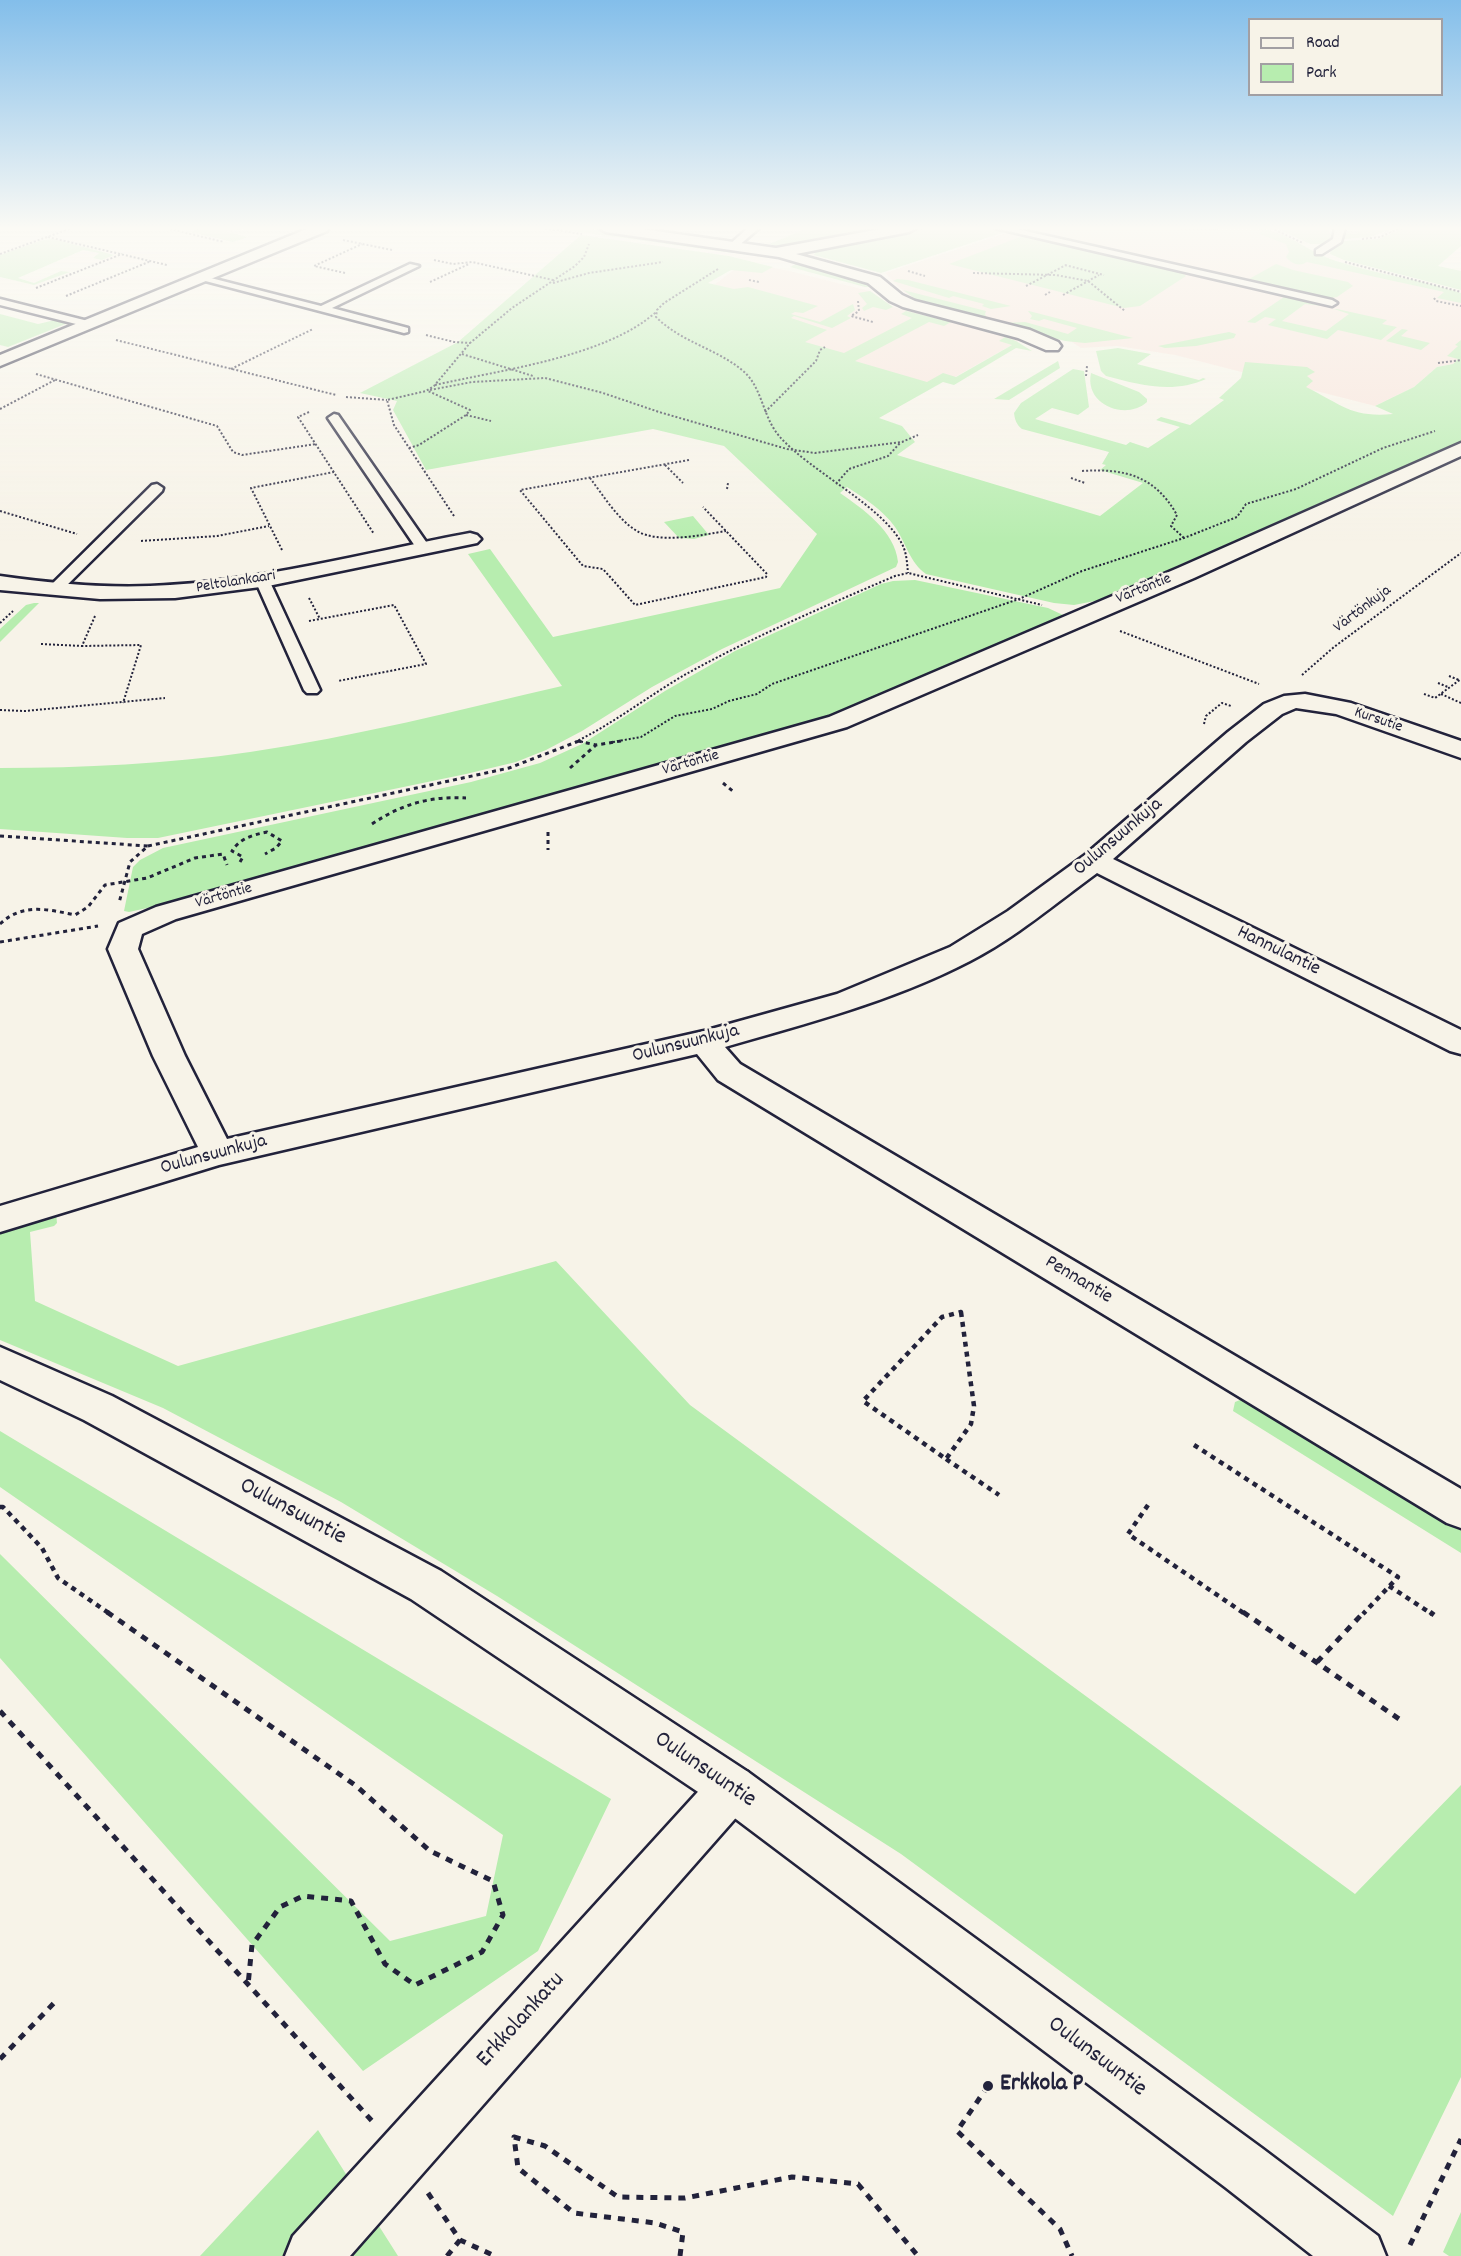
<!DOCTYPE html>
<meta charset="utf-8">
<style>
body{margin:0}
#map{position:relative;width:1461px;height:2256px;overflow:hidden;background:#f7f3e8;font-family:Dekko,sans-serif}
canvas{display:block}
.legend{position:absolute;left:1248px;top:18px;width:195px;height:78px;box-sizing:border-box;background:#f7f3e8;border:2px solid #a29fa3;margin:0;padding:8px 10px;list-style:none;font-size:18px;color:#22223b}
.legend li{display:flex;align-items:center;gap:12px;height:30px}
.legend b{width:30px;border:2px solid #a29fa3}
</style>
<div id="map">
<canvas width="1461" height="2256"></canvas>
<ul class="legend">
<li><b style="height:8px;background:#f7f3e8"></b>Road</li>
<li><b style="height:16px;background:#b7edaf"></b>Park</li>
</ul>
</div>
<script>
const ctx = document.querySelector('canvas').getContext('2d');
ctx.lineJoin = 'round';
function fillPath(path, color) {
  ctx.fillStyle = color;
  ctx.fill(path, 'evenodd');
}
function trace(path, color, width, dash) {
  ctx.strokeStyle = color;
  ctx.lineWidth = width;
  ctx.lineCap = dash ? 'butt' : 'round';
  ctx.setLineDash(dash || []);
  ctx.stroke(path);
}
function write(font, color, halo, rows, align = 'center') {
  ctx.font = font + ' Dekko,sans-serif';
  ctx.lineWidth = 6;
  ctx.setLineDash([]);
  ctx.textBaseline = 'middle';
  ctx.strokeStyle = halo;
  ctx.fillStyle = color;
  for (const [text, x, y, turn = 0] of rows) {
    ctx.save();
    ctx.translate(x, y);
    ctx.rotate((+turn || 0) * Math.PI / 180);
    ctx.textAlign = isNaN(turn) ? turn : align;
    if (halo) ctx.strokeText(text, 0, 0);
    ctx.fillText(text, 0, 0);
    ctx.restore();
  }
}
const built = new Path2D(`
 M1022 228 1266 230 1327 265 1461 296V357L1453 364 1437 367 1414 387 1375 406 1175 355 1117 346 1081 348 1072 342 1033 333 955 377 922 384 742 332 697 298 744 262 785 270 870 291 893 307 991 333 1003 325V323L917 300 904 292 885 273Z`);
const green = new Path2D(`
 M201 228H248C241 231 234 228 227 232L248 237 233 242 191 232Z
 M551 228H583L744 251 732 253Z
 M808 228H895L784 248 769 244Z
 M927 228H992L1007 231 881 273 814 255 816 249 886 239Z
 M1251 228C1284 228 1306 251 1336 261 1377 274 1420 280 1461 293V303L1437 298 1444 292 1307 262C1299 267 1292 264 1286 257L1289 252 1286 244 1259 234 1263 230Z
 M1276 228H1331L1328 233 1333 235 1326 244H1310Z
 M1365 228H1395L1370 237 1343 239 1344 233 1355 234Z
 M1405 228H1461V246L1438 266 1461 271V290L1344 260 1330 254 1331 249 1343 241 1378 239Z
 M581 235 729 256 773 267 762 273 731 270 708 283 734 289 748 287 818 306 803 313 795 312 791 314 820 322 853 304 855 310 847 316 851 318 832 328 794 316 791 318 827 330 805 342 844 353 912 318 901 314 906 311 951 322 944 326 929 322 855 361 927 382 943 373 956 377 1012 345 999 341 1005 337 1016 341 1032 351 1016 348 954 385 943 382 879 418 902 426 915 442 897 455 1100 516 1143 483 1100 470 1106 465 1102 464 1109 452 1022 429C1016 424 1015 420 1014 413L1021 403 1073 369 1084 371 1089 407 1078 415 1052 408 1035 419 1126 445 1130 442 1148 448 1180 427 1156 420 1161 417 1190 425 1224 400 1219 398 1241 378 1245 362 1307 367 1315 372 1307 376 1313 381 1306 387C1341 404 1351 418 1393 414L1375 406 1414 387 1437 367 1453 364 1458 359 1447 356 1458 346 1455 345 1461 340V441L1100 600 1074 605 1054 603 926 574C910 563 906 543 895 527 883 510 864 498 847 487L840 493C863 509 895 531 898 562L896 567 722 649 652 687 582 731 546 750 516 762 466 774 158 838H127L0 829V768C84 768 167 764 250 752 354 737 459 710 562 686L468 554 490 549 553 637 780 588 817 534 724 446 653 429 426 470 393 410 397 401 360 393 458 342Z
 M1020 237H1033L1180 271 1186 276 1140 306 1124 308 949 264Z
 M53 239 114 255 102 260 93 258 99 253 83 250 18 278 34 283 61 271 70 272 34 285 0 277V255L43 240Z
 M798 263 859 279 874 287H865L790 267Z
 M1276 264 1293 270 1348 282 1353 286 1337 297 1330 298 1249 279Z
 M897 279 908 280 1011 306 991 309 982 306 984 304 953 296 949 298 893 281Z
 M903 290 986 311 985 314 987 318 917 300Z
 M870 291 893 307 886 310 873 307 864 311 862 308 867 304 858 293Z
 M1284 297 1323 306 1305 304 1282 321 1326 331 1349 314 1334 309H1337L1387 320 1382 324 1397 327 1381 340 1338 330 1327 339 1268 325 1276 319 1265 317 1255 323 1247 322Z
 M1028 311H1029L1133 338 1085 343 1065 341 1004 325V323L1025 322 1068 334 1077 328 1044 319 1039 321 1030 319 1032 316Z
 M0 314 38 324 55 320 68 323 8 347 0 345Z
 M1402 329 1408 330 1401 336 1430 343 1421 350 1386 341Z
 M1229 332 1236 334 1234 338 1196 346 1165 348 1158 346Z
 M1118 348 1151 354 1137 364 1199 380 1203 378 1206 379C1173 394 1140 385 1106 376L1101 371 1096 351Z
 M1058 361 1060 368 1009 400 994 399Z
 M1091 373 1139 392 1147 399V402C1126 421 1084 405 1091 373Z
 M693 516 709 535 694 539 679 538 664 522Z
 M915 580 1048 608 1063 615 1057 620 896 690 811 722 161 905 129 912 124 911 133 867 140 860 163 848 471 782 540 763 582 744 665 691 735 651 881 584 893 581Z
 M34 603H39L0 642V629L26 605Z
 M56 1213 57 1223 54 1226 30 1232 35 1301 178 1366 556 1261 690 1405 1355 1894 1461 1785V2077L1393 2216 901 1854 497 1596 341 1502 163 1408 0 1340V1230Z
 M1245 1398 1461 1528V1553L1233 1411 1235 1402Z
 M0 1431 611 1799 538 1951 363 2071 0 1658V1554L390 1941 486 1916 503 1835 0 1487Z
 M318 2130 398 2256H200Z
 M1461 2212V2256H1449L1443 2252Z`);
const pathFar3 = new Path2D(`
 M166 228 224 242
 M541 228 582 234
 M1271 228 1303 243
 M48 237 167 265
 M1362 239 1380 237 1400 228
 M343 240 392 250
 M0 254 72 228
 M434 260 453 264 472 262 553 280
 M1345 262 1461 292
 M1065 265 1104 275
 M718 269 664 303 657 310 656 317C681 342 715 348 742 370 763 387 762 417 780 437 811 472 885 507 903 546 907 555 907 564 908 573
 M908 271 925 276
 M345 273 314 266 362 244
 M973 273 1056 275 1088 281 1125 311
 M749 280 759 282
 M430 282 469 264
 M553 283 589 273 663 262
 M1026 286 1066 265
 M36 288 122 254
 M1045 295 1050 292
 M1063 295 1099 275
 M66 296 151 261
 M1434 298 1436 301 1461 306
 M858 301 859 311 851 316 873 322
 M426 335 454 342 470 343
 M116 340 336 395
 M462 354 533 376
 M1438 363 1461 360
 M231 369 313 329
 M36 374 217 426 233 452 242 455 316 444
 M1086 376 1087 366
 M435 385C500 370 606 357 656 312
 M430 390 472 382 545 378 603 393 659 412 787 449 815 453 902 442 918 435
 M346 397 387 400
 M0 409 55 380
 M309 412 298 417 374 534
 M765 412 816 361 820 350 825 347
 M466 415 491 421
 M409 448 419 445 466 415 470 410 428 391
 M689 460 520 490 583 566 603 569 635 605 766 577 767 574 703 507
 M665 465 683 483
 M1082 471C1125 468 1155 476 1177 515L1171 526 1184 538
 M590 478C603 495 618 520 637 531 659 544 702 535 726 531
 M1071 478 1085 483
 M836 484 849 469 888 456 901 442
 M727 489 728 483
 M0 511 77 534
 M454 516 394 425 387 400 426 391 434 386 470 343 512 308 575 266 584 257 589 244
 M141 541 217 536 269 526
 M282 550 251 488 334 472
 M309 598 320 619
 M95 616 82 646 141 645 123 703
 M309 621 394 605 426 664 338 681
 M0 623 13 611
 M1120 631 1259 684
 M41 644 82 646
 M1302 675 1334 647 1461 553
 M1449 676 1459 680
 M1438 683 1448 687
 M1424 694 1435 698 1461 679
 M1441 694 1461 703
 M0 710 25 711 165 698
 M1204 724 1206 716 1222 703 1231 706
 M578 741 583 742
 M575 742C613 724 651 694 688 673 755 636 825 606 895 576L908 573 1042 605
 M613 742 641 737 675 716 712 709 729 701 757 694 772 684 1019 599 1082 571 1184 538 1237 517 1246 504 1296 489 1383 448 1435 431`);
const pathFar2 = new Path2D(`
 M578 741 596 745
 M570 768 596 745 621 741
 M723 783 735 793
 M372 824C402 804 430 796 466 798
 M548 832V850
 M0 836 148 846 130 862 119 903
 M148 846 509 768 579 741
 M240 862 243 857 232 851C240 838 253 835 267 832L282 841 276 848 265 854
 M0 924C22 903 47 909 75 915L88 907 105 885 147 878 195 858 223 854 227 865
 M0 942 98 926`);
const pathFar1 = new Path2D(`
 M961 1312 974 1406 971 1424 946 1459 863 1401 942 1317Z
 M1194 1445 1398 1577 1363 1614
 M946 1459 999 1495
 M1148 1505 1128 1534 1245 1614
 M0 1507H3L42 1548 58 1578 110 1614
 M1389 1586 1432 1614`);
const path = new Path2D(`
 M107 1612 355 1785 430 1851 493 1881 503 1915 482 1952 415 1985 385 1964 351 1901 303 1896 280 1907 252 1945 248 1985
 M1243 1612 1402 1721
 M1430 1612 1434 1615
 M1317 1662 1364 1612
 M0 1711 372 2121
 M0 2059 55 2002
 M988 2086 957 2131 1060 2229 1072 2256
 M428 2193 460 2240 495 2256
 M1410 2245 1461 2139
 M447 2256 460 2240
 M680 2256 683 2232 655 2223 574 2213 518 2168 514 2137 545 2146 618 2197 685 2198 792 2177 858 2184 918 2256`);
const service = new Path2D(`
 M748 228H759L736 248H730V244Z
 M995 228H1012L1332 300 1337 303 1332 306Z
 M1335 228H1345L1341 242 1322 254H1316V250L1333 239Z
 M410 264 419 266 332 308 408 328V332L404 333 194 278 199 275 321 306Z
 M0 299 92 322 93 324 88 327 0 305Z
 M334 414 338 415 431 549 429 552H419L417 549 328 418Z
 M157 484 163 488 162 491 59 593H49L47 590 49 587 152 485Z
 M262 576 269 580 320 690 317 693H307L304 690 255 580Z`);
const minor = new Path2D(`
 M309 228H329L327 231 0 366V355Z
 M599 228H635L776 248 886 228H916L909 232 796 254 880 277 902 295 915 301 1030 330 1058 342 1061 346 1058 350H1046L1018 338 903 307 890 301 868 283 779 257 606 232Z
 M1461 443V456L1194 578 847 727 176 919 142 934 138 949 185 1056 227 1139 704 1031 837 994 950 947 1008 911 1085 855 1228 732 1264 704 1284 696 1305 694 1351 703 1461 741V758L1336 714 1296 708 1282 714 1246 742 1113 859 1461 1030V1054L1450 1051 1097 873C1056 903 1015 938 970 961 893 1001 808 1023 725 1047L740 1064 1461 1489V1528L1447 1523 718 1080 697 1054 219 1165 0 1232V1206L198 1147 153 1056 108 949 119 923 156 907 829 717 1178 568Z
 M470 533 477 535 481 539 477 543 268 586 175 598 100 599 0 590V576C50 583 100 588 150 586 258 582 364 553 470 533Z
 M732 1765 748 1772 755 1788 748 1804 350 2256H285L293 2236 716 1772Z`);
const secondary = new Path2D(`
 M0 1347 112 1396 441 1571 748 1772 1263 2149 1378 2236 1386 2256H1313L1225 2187 716 1804 411 1599 84 1420 0 1380Z`);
const markers = [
 [988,2086,6,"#22223b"]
];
const farStreetnames = [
 ["Peltolankaari",236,583,-9],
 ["Värtöntie",1144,590,-22],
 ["Värtönkuja",1363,610,-37],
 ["Kursutie",1378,721,19],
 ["Värtöntie",691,764,-16],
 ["Värtöntie",224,897,-16]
];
const streetNames = [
 ["Oulunsuunkuja",1119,838,-40],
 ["Hannulantie",1278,952,26],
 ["Oulunsuunkuja",686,1045,-14],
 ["Oulunsuunkuja",214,1156,-15],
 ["Pennantie",1078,1281,31]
];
const nearStreetnames = [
 ["Oulunsuuntie",292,1513,28],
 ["Oulunsuuntie",704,1771,34],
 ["Erkkolankatu",522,2021,-48],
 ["Oulunsuuntie",1096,2058,37]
];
const nearPoinames = [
 ["Erkkola P",1000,2086]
];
fillPath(built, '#f8e3da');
fillPath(green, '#b7edaf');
trace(service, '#22223b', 5);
trace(minor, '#22223b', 5);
trace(secondary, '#22223b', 5);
trace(pathFar3, '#22223b', 2, [2, 2]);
trace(pathFar2, '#22223b', 3, [4, 4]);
trace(pathFar1, '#22223b', 4.5, [5, 5]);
trace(path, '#22223b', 5, [7, 7]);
fillPath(service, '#f7f3e8');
fillPath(minor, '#f7f3e8');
fillPath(secondary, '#f7f3e8');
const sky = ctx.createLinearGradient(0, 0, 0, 544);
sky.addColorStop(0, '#83beea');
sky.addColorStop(0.42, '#fbfaf5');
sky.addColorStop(1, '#fbfaf500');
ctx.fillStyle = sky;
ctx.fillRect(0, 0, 1461, 544);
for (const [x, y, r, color] of markers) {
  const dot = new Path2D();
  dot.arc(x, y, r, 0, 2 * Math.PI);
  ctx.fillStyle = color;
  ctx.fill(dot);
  trace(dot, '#f7f3e8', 2);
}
write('16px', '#22223b', '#f7f3e8', farStreetnames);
write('20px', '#22223b', '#f7f3e8', streetNames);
write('24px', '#22223b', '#f7f3e8', nearStreetnames);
write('bold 24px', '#22223b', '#f7f3e8', nearPoinames, 'left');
</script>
